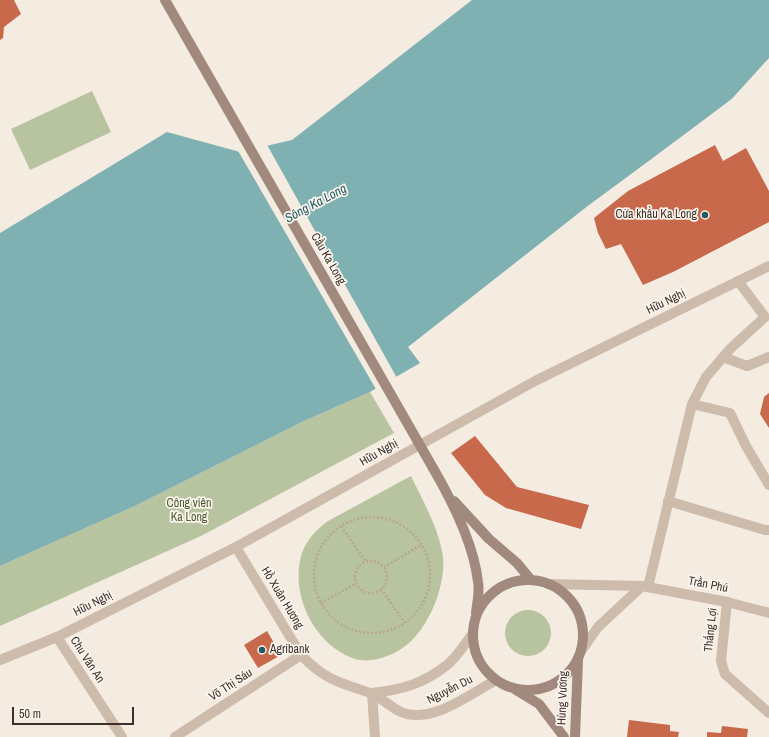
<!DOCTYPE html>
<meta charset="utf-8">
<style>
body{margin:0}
#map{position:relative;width:769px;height:737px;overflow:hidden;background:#f4ebe1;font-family:"Archivo Narrow",sans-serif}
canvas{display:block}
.scale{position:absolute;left:12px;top:707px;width:122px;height:18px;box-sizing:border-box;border:2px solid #3b302b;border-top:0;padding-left:5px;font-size:12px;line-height:14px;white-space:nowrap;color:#3b302b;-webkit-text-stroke:3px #fbf5ee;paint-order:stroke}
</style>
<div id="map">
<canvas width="769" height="737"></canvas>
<div class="scale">50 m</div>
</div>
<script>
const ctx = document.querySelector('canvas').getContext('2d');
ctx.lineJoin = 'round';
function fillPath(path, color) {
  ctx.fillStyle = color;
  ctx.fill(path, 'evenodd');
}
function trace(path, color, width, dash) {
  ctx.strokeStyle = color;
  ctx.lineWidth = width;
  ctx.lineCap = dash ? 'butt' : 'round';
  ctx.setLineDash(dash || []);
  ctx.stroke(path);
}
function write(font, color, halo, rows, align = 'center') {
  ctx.font = font + ' "Archivo Narrow",sans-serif';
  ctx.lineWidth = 3.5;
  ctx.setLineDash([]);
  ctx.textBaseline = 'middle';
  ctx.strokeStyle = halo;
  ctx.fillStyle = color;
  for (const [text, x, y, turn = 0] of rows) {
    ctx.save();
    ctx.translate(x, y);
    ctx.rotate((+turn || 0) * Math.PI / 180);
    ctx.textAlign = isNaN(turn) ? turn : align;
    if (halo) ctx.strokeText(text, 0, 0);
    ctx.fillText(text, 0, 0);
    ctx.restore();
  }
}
const green = new Path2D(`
 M92 91 111 132 30 170 11 129Z
 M370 392 394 433 201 536 0 626V566L135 506 304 421Z
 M411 476C422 499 437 525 442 551 449 581 428 633 401 649 397 652 392 654 387 656 378 660 365 662 355 659 314 645 289 593 302 553 307 539 317 529 328 521Z
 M505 633a23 23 0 1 1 46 0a23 23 0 1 1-46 0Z`);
const water = new Path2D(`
 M472 0H769V58L729 102 589 205 408 347 420 363 370 392 304 421 135 506 0 566V233L167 132 240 152 292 140Z`);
const pier = new Path2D(`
 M733 98 730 104 634 174 633 173Z
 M266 143 397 378 377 391 237 149 240 150Z`);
const building = new Path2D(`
 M0 0H14L21 14 4 27 3 38 0 40Z
 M715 145 723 161 746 148 769 191V222L673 272 643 285 621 244 606 249 598 233 594 218 628 191Z
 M769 393V428L760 414 764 397Z
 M475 436 517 487 589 505 581 529 506 508 485 495 451 453Z
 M267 631 281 655 258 668 244 645Z
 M629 720 670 725V731L679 732 678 737H627Z
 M722 726 748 729 747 737H707V732L721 733Z`);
const path = new Path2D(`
 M314 575a58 58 0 1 1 116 0a58 58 0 1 1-116 0Z
 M341 526 366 562
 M355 577a16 16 0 1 1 32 0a16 16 0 1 1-32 0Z
 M384 567 421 545
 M381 589 405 623
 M321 603 357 583`);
const service = new Path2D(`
 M723 357 747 366 769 357
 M692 404 730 413 746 446 769 485
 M668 501 765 530H769
 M648 587 692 404 706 377 730 349 765 317 738 281`);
const minor = new Path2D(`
 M727 602 721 661 725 674 769 713
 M57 637 122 737
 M372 693 375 737
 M175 737 301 655`);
const tertiary = new Path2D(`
 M236 547 301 655C325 680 339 682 370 693 381 697 390 707 401 712 431 725 470 694 496 680
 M548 584 642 586 727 602 769 613
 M582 650 598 627 642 586
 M0 660 57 637 236 547 535 381 769 266
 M372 693C401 690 423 684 447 665 457 657 465 644 473 633`);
const secondary = new Path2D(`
 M433 468C451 499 474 545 478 582 480 591 477 603 476 613
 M454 501 489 539 517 563 531 580
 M473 635a55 55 0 1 1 110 0a55 55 0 1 1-110 0Z
 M516 690 539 704 564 737
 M575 737 578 660`);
const secondaryBridge = new Path2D(`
 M165 0 433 468`);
const markers = [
 [705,215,4,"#1f5a5e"],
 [262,650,4,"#1f5a5e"]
];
const poiNames = [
 ["Cửa khẩu Ka Long",697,215],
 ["Agribank",270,650,"left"]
];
const streetNames = [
 ["Cầu Ka Long",328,259,60],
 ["Hữu Nghị",666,302,-26],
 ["Hữu Nghị",379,453,-29],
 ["Trần Phú",708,585,11],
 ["Hồ Xuân Hương",282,598,59],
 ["Hữu Nghị",93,604,-27],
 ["Thắng Lợi",711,630,-84],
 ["Chu Văn An",87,660,57],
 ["Võ Thị Sáu",231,685,-33],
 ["Nguyễn Du",450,690,-27],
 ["Hùng Vương",563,698,-88]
];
const parkNames = [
 ["Công viên",189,504],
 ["Ka Long",189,518]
];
const waterNames = [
 ["Sông Ka Long",316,204,-28]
];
fillPath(green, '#b8c4a0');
fillPath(water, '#7fb0b2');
fillPath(pier, '#f4ebe1');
fillPath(building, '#c8694b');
trace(path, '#b9a596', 2.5, [2, 2]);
trace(service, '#cdbbac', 10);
trace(minor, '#cdbbac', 10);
trace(tertiary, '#cdbbac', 10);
trace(secondary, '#a18a7d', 10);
trace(secondaryBridge, '#a18a7d', 10);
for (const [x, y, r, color] of markers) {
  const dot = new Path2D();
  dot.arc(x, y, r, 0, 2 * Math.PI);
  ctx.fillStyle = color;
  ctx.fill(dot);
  trace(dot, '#fbf5ee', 1.5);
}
write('12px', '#3b302b', '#fbf5ee', poiNames, 'right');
write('12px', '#3b302b', '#fbf5ee', streetNames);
write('12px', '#4a5a2e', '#fbf5ee', parkNames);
write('italic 13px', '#1f5a5e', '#fbf5ee', waterNames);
</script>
